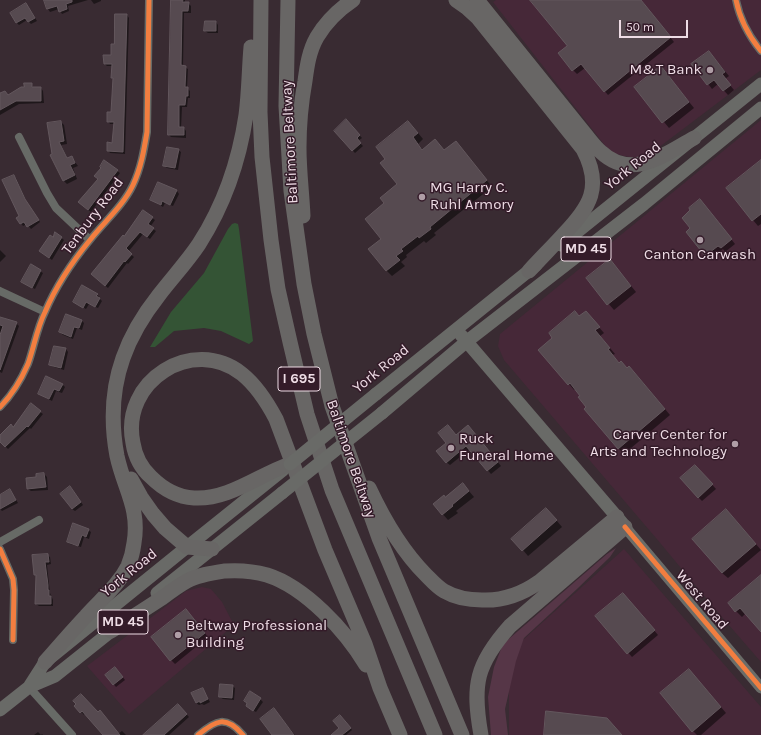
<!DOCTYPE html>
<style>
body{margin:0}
#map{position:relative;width:761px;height:735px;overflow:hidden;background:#392b32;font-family:Karla,sans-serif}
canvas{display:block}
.scale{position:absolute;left:619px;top:20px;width:69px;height:18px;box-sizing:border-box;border:2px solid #eedce5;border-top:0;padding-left:5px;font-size:12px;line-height:14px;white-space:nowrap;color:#eedce5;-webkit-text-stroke:3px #341b29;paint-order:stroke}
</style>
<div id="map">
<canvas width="761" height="735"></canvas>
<div class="scale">50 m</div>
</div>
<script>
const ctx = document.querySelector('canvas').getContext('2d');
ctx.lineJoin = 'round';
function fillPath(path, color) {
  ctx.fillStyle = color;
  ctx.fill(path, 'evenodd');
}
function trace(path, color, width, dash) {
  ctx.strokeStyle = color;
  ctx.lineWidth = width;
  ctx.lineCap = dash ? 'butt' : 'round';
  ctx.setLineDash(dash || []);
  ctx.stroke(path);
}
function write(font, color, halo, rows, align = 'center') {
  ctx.font = font + ' Karla,sans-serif';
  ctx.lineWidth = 3;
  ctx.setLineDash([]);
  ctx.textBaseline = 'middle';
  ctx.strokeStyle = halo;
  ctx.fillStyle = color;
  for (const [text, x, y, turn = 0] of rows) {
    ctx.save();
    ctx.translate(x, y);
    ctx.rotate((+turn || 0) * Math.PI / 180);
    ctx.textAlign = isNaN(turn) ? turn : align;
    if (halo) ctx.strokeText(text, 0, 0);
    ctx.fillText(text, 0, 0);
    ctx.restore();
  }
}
const built = new Path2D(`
 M496 0H761V70L650 154 635 158 624 156 610 152 493 2Z
 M761 120V662L715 609 656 538 504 360 498 346 500 334Z
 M624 549 761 707V735H509V687L513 662 523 640Z
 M202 587 211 589 222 602 234 625 129 714 87 666 186 591Z`);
const green = new Path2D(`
 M616 548 610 557 577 589 524 638 516 661 505 709 508 735H491L488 697 494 667 503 644 607 554Z`);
const water = new Path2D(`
 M235 223 238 224 239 229 253 341 249 344 221 331 204 328 174 331 155 347H150L171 312 204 273 228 229 232 224Z`);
const shadow = new Path2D(`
 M45 0H88L68 6 69 11 62 14 59 9 50 12 48 9Z
 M91 0H101V1L94 4Z
 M172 0H185V3H188L191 6V13H184L183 66 188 69 187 88 190 91V98H188L187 107H182L181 128H184L186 131V138L171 137 169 135Z
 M531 0H641L674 42 608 95 585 68 577 74 573 70 568 46Z
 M26 4 37 21 31 24 27 20 19 25 16 22Z
 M127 15 129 18 125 154 110 153 108 150 113 144 114 124H110L108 121 112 113 114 79 112 78 113 66H107L104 63 112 56Z
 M216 22 218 25V33H208L205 31Z
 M709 52 729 76 725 79 734 90 728 95 718 84 712 89 693 64Z
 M661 67 694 108 669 128 635 87Z
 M31 84 34 88H41L43 91 44 103 19 104 0 115V95L8 96Z
 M346 121 362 138 358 141 363 146 355 153 335 131Z
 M61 122 64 125 67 144 61 145 68 159 71 157 78 166 73 168 77 179 67 184 64 181 51 156 53 155Z
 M414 128 423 139 418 144 423 150 445 151 461 148 492 187 434 233 436 235 426 243 424 241 406 255 407 257 401 262 405 266 392 276 386 270 382 239 386 204 398 185Z
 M178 150 181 152 178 170 167 168 164 166Z
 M104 162 120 173 91 212 82 205 99 179Z
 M761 162V224L758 226 727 189Z
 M14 176 16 178 27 203 40 222 31 229 27 224 23 226 21 223Z
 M159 183 177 191 179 194 173 206 165 203 163 207 151 199Z
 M704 205 735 244 725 252 723 249 710 260 706 255 691 228Z
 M152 218 155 220 150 227 156 231 150 239 143 234 128 252 134 257 128 264 127 263 108 288 95 277 124 237Z
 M56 234 64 240 52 260 40 251Z
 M0 250 6 256 0 262Z
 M31 266 43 273 35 289 25 284Z
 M615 266 636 292 614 310 587 279Z
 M83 287 100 297 99 298 102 301 98 308 89 304 86 309 74 302Z
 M67 315 82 321 84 323 82 330 77 328 73 339 63 335 60 332Z
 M579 317 591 318 604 333 600 336 615 354 612 355 620 364 627 368 629 367 635 373 670 415 624 454 618 448 588 407 582 396 576 389 574 390 569 384Z
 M0 318 16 323 19 326 2 373 0 372Z
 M66 349 68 352 64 370 54 367 51 365Z
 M62 384 65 387 62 393 56 391 52 401 39 394Z
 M40 412 43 414 31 429 30 428 8 449 0 441V436Z
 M448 426 457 436 468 426 501 466 491 474 470 449 450 465 446 462Z
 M699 470 716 489 702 501 698 497Z
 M44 474 47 477 48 490 31 491 28 489 37 478Z
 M463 484 474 497 456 511 458 513 448 520 434 504 445 498Z
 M10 490 18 503 2 511 0 509V496Z
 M72 490 83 505 75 511 72 509Z
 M552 515 562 527 528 556 523 550Z
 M732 516 761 550 728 578 722 573Z
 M88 530 91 532 89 539 84 537 81 547 70 544 68 541Z
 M47 555 50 557 51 564 47 565 50 593 53 600V606H39L36 604 37 576 35 574Z
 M761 576V630L746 613 742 617 736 611Z
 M627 598 658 635 632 657 596 616Z
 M190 614 208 637 175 664 171 660Z
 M118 671 125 680 116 687 106 675Z
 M694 675 726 713 701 735H697L693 731 661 693Z
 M232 686 235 688 234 700 223 699 220 697Z
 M202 689 210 702 204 705 202 704 199 705 196 703Z
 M260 699 263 702 256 712 249 708Z
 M178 705 189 717 169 735H158Z
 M76 706 118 734 122 731 126 735H105L85 713 84 715Z
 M276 712 295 735H274Z
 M342 718 352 730 346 735H332L340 728Z
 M38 732 41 735 42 734 43 735H34Z`);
const building = new Path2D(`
 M44 0H72V2L66 4 67 9 59 12 57 6 47 9Z
 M171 0H183L182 2H189L188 11H182L181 65 186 66 185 87H188V96H186L185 105H179V127H184V135H168Z
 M530 0H641L671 37 604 92 581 64 572 71 558 53 567 46Z
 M26 3 35 18 28 22 25 18 16 23 10 13Z
 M115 14H127L123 152 107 151V142L112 143 114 122H107V112H111L113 78H111L112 64H104L103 55H111V44H114Z
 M205 21H216V31H204Z
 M709 51 725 72 722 74 731 85 723 91 714 80 707 85 691 64Z
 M661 66 689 102 662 123 634 87Z
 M24 83H32V87H41V101H16L0 110V93L5 91 8 95 21 87H24Z
 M346 119 360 135 357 138 361 143 352 151 334 131Z
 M61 121 64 141 59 142 67 158 72 156 75 163 70 165 75 175 63 181 50 155 52 154 47 123Z
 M408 121 418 133 413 137 422 150 435 139 444 150 456 141 487 180 430 227 431 229 419 238 418 236 401 249 403 251 396 256 400 260 386 271 368 249 381 239 365 219 384 203 380 198 397 184 380 163 385 159 376 147Z
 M167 147 179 149 175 168 163 166Z
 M104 160 118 170 88 210 78 202 98 179 94 176 101 168 100 167Z
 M761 160V214L752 221 726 188Z
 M14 175 25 199 39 220 27 227 24 222 20 224 16 218 19 216 2 180Z
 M158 182 177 190 170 205 162 201 161 205 150 200Z
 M700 199 732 239 721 248 718 246 705 256 686 232 690 228 682 218 690 210 689 208Z
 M143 210 153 217 148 224 154 228 147 237 140 232 126 248 132 254 125 262 124 261 105 286 91 274 123 235 124 236Z
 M55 232 62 237 49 258 39 251 50 235 53 237Z
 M610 259 631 286 607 305 586 278Z
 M31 264 41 270 32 288 21 282Z
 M82 285 98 294 96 296 100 298 95 307 86 302 83 308 73 302Z
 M575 311 579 316 586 311 600 327 595 330 610 348 608 349 619 363 621 361 627 368 629 366 665 409 618 449 584 409 586 407 578 397 580 396 570 383 568 385 538 350 552 338 549 333Z
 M66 314 82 320 79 328 74 327 71 337 59 332Z
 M0 317 17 322 0 370V335L3 326 0 325Z
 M54 346 66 348 61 368 49 365Z
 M46 376 63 384 59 391 54 389 49 399 38 394Z
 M31 403 41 411 28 427 27 426 5 447 0 442V435L11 424 13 427Z
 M448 425 456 435 468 425 498 462 487 471 466 446 446 463 436 451 446 443 438 433Z
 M695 465 713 484 698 498 680 478Z
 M44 473 46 487 27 489 26 478 36 477V474Z
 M463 483 469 491 452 505 453 506 442 515 433 504 444 495 445 497Z
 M70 486 81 502 72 509 60 494Z
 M10 489 16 500 0 509V495Z
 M546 508 557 520 522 551 511 539Z
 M726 509 756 544 722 573 692 539Z
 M73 523 89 529 86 537 82 535 78 546 67 542Z
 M48 554 49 562H45L48 585V590H49V596H51V604H35L36 575H34L32 555Z
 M761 575V632L740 608 735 612 728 603Z
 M623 593 655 630 627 654 595 616Z
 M186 609 205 633 170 661 151 637Z
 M115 667 123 677 113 685 105 675Z
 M689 669 721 707 692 732 660 693Z
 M220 684 233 685 232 698 219 697Z
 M203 688 208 699 200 703V701L196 703 191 693Z
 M250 691 261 698 253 711 246 706 247 703 244 701Z
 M81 694 98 712 100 710 120 735H103L82 711 80 713 74 706 76 704 73 701Z
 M178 704 187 714 164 735H143Z
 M274 708 294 735H272L260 719Z
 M546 711 607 718 622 735H544Z
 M340 715 351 728 342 735H331L339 728 333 721Z`);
const street = new Path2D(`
 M736 0C740 20 748 35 761 51
 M19 137 47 193 56 208 90 240
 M0 291 45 312
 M0 407C12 395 21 380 28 364 34 347 37 328 45 312 56 286 72 262 90 240 104 222 123 206 133 185 141 168 144 150 147 132L149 0
 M0 542 39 520
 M0 549 13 579 14 590 13 640
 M29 687 72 735
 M198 735C216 720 226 715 243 735`);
const secondary = new Path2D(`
 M625 527 761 688`);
const primary = new Path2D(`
 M561 245 761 84
 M461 335 623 524
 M376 394 536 265
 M382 413 466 342 644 204 761 108
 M157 593 282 493
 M29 687 55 676 119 625
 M0 710 29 687 45 662 187 547 283 470`);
const highway = new Path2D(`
 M261 0 260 112 262 157 271 240 278 289 290 342 307 414 332 490 435 735
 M288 0 286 106 291 191 304 284 314 334 332 406 379 538 462 735
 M456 0 466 7 478 18 583 149C603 187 590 207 563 235 552 247 540 259 529 271
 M477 0 585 134C590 140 595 147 601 152 632 181 665 154 694 138
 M303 216C302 193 299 171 299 148 299 126 301 103 305 81 307 66 309 51 317 37 326 22 338 10 353 0
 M290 464C258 475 229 500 194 498 177 497 162 488 151 477 141 468 135 456 133 443 120 381 193 335 242 374 257 386 267 402 276 419L325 550 365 644 380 688 400 735
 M131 479 141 497 153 514 165 528 187 547 212 549
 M369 488C384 520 401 550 426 575 431 580 437 587 444 591 456 598 469 600 482 600 504 601 522 594 539 582L617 517
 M111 631C128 620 145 609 162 598 170 592 178 586 187 581 198 575 212 573 225 571 239 570 253 571 267 575 305 587 346 631 366 665
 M45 662C58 647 72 631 86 616 100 600 118 586 128 566 131 559 133 551 134 543 140 508 124 489 117 456 111 424 112 389 123 358 131 335 144 314 159 295 172 278 187 262 199 244 224 205 239 162 246 115 249 93 249 70 251 47
 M481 735C472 685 476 664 510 626L625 527`);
const primaryBridge = new Path2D(`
 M290 464 376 394
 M282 493 382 413`);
const cycleway = new Path2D(`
 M736 0C740 20 748 35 761 51
 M0 407C12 395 21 380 28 364 34 347 37 328 45 312 56 286 72 262 90 240 104 222 123 206 133 185 141 168 144 150 147 132L149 0
 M625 527 761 688
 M0 549 13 579 14 590 13 640
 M198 735C216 720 226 715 243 735`);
const markers = [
 [710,70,4,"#af9ea6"],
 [422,197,4,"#af9ea6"],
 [700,240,4,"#af9ea6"],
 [735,444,4,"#af9ea6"],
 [451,448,4,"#af9ea6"],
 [178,635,4,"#af9ea6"]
];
const shields = [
 [586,249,50],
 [299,379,42],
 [123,622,50]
];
const shieldNames = [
 ["MD 45",586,249],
 ["I 695",299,379],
 ["MD 45",123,622]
];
const poiNames = [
 ["M&T Bank",702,70,"right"],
 ["MG Harry C.",430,188],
 ["Ruhl Armory",430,205],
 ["Canton Carwash",700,255,"center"],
 ["Carver Center for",727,435,"right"],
 ["Arts and Technology",727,452,"right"],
 ["Ruck",459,439],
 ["Funeral Home",459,456],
 ["Beltway Professional",186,626],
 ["Building",186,643]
];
const streetNames = [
 ["Baltimore Beltway",290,142,-93],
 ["York Road",633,166,-39],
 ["Tenbury Road",93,216,-53],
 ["York Road",381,369,-39],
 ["Baltimore Beltway",351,459,71],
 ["York Road",129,573,-39],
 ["West Road",702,600,50]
];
fillPath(built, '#462838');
fillPath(green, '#563647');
fillPath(water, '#345435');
fillPath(shadow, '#0007');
fillPath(building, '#564a50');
trace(building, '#63575d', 1);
trace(street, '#676a66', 8);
trace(secondary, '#6a6c68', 11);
trace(primary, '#696a67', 13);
trace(highway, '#686665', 15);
trace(primaryBridge, '#696a67', 13);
trace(cycleway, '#f27e40', 5);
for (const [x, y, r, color] of markers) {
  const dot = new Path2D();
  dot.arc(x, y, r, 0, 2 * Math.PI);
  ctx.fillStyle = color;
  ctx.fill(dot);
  trace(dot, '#341b29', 1.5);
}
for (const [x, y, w] of shields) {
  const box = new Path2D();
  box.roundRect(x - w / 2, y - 12, w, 24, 3);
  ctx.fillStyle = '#341b29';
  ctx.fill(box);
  trace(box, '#eedce5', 1);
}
write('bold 14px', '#eedce5', null, shieldNames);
write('15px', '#eedce5', '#341b29', poiNames, 'left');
write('15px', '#eedce5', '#341b29', streetNames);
</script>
